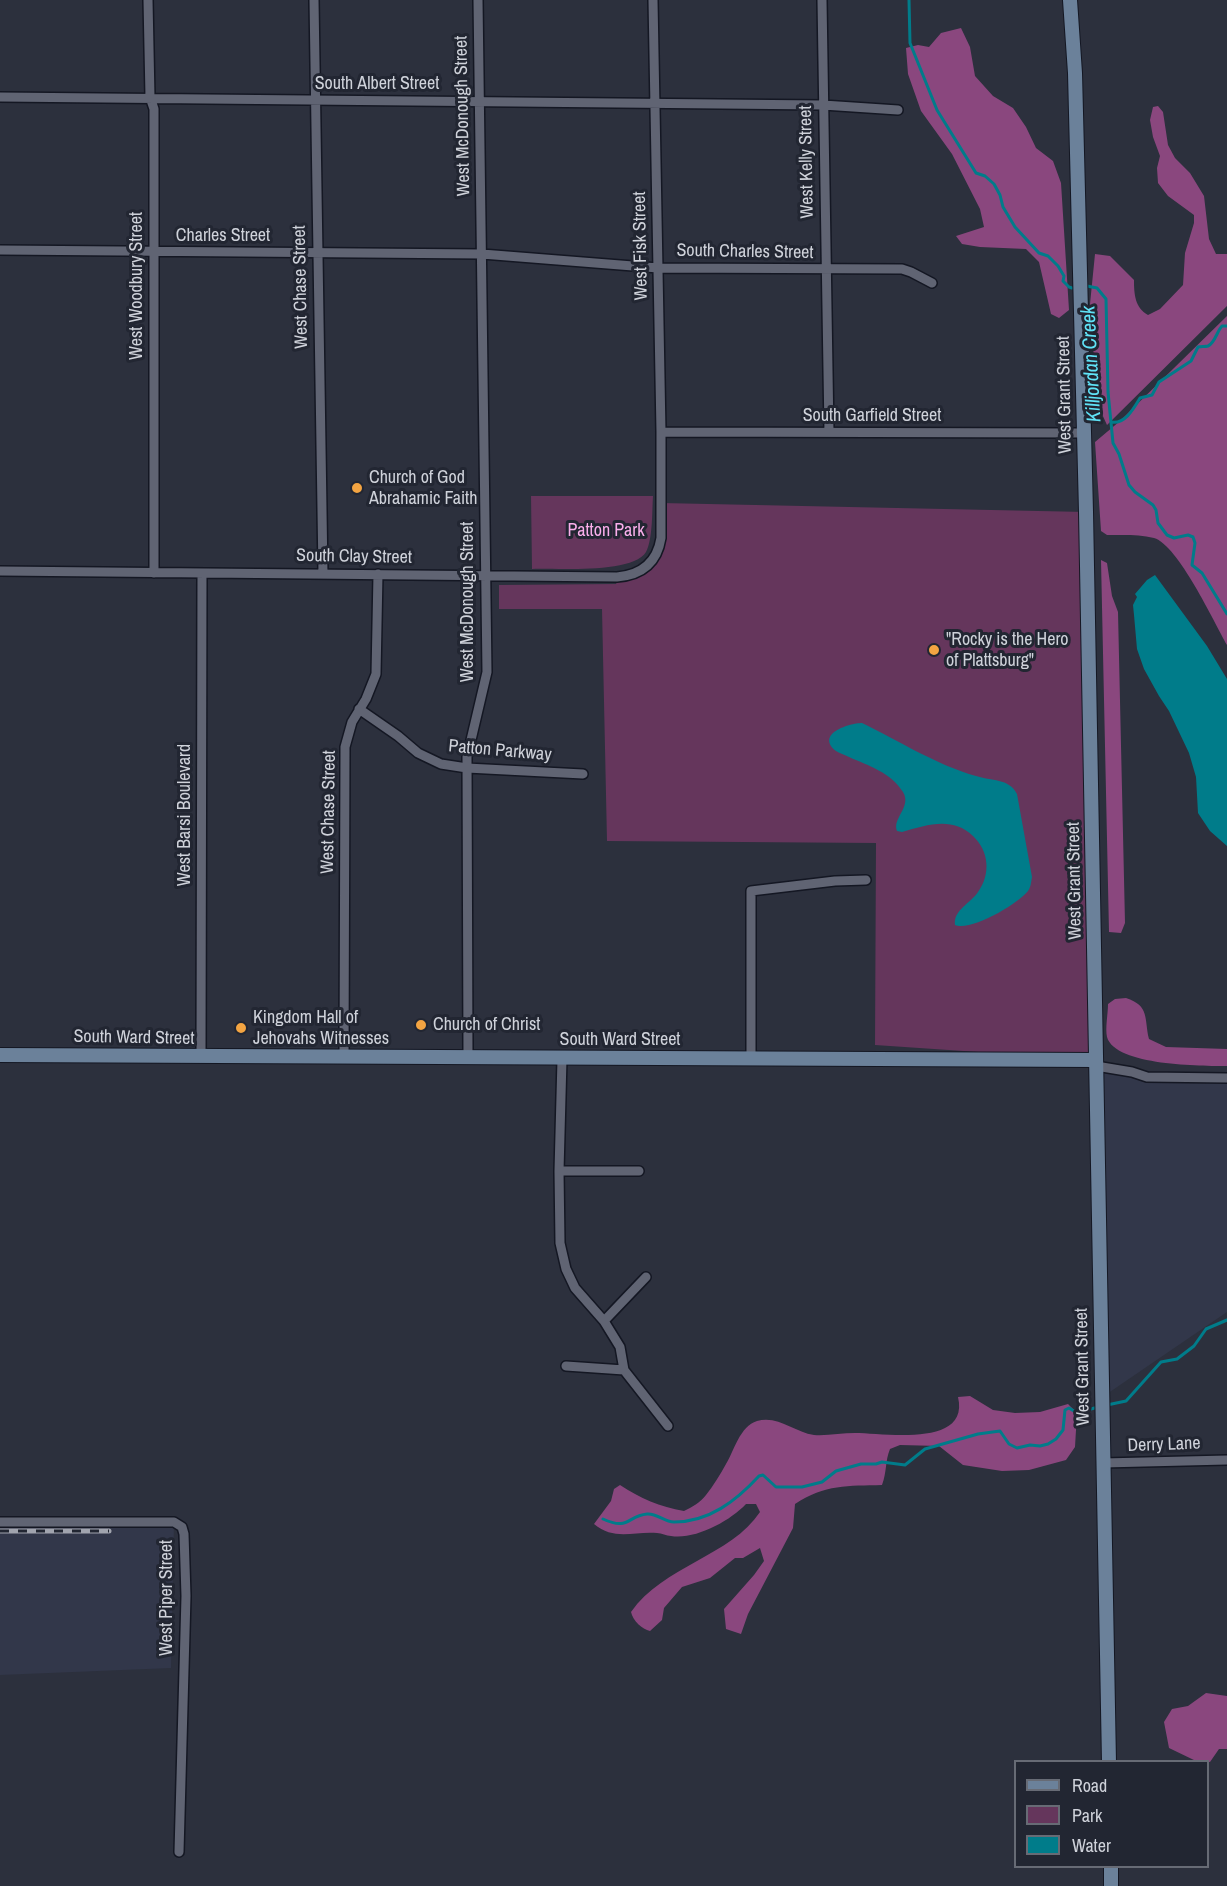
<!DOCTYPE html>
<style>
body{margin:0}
#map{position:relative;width:1227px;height:1886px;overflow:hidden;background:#2c303d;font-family:"Archivo Narrow",sans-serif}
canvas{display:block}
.legend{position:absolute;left:1014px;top:1760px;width:195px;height:108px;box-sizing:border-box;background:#222632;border:2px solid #676b75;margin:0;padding:8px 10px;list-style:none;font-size:18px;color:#cfd2da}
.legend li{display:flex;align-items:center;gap:12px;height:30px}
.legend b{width:30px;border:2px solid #676b75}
</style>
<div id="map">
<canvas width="1227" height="1886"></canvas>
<ul class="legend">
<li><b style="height:8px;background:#6b819a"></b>Road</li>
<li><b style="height:16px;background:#65365c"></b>Park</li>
<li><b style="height:16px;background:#007c8a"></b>Water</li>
</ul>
</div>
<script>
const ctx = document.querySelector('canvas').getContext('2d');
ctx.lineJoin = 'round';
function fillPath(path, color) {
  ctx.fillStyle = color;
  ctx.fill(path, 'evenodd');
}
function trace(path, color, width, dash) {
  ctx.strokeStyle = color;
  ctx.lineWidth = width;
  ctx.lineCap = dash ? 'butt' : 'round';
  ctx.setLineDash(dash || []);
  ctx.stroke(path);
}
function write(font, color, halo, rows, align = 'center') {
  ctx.font = font + ' "Archivo Narrow",sans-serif';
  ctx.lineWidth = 6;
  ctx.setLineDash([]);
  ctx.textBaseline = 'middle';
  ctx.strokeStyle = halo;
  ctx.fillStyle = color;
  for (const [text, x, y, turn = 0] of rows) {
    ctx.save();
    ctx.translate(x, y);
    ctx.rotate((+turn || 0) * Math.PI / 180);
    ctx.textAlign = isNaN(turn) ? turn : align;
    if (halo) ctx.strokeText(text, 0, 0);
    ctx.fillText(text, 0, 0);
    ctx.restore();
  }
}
const built = new Path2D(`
 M1096 1066 1132 1072 1227 1078V1312L1101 1398Z
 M0 1521 174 1522 171 1668 0 1675Z`);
const green = new Path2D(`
 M531 496H653C652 510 653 539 646 552 633 574 556 568 532 569Z
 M661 503 1086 512 1096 1060 875 1045 876 843 607 841 602 609H499V585L616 584 620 577 654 559Z`);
const forest = new Path2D(`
 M961 28 970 47 975 76 993 96 1013 108 1026 127 1036 148 1053 161 1061 183 1069 310 1059 318 1051 314 1039 262 1026 249 980 247 962 244 956 236 984 227 980 209 952 154 921 111 908 74 906 48 918 45 929 47 941 33Z
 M1158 106 1163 112 1168 145 1175 158 1190 173 1204 196 1209 239 1216 254H1227V306L1107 425 1097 403 1090 304 1095 254 1110 256 1134 280C1134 294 1135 308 1148 315L1160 309 1183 285 1185 253 1194 223V215L1168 196 1158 183 1157 168 1160 156 1153 137 1150 120 1153 107Z
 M1227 316V645C1214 622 1178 545 1154 538 1139 534 1122 535 1107 535L1101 531 1095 442 1120 421Z
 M1101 560 1107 563 1112 596 1118 612 1125 923 1121 933 1109 932Z
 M1126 998C1150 1006 1144 1018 1149 1039L1166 1047 1227 1049V1066C1203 1066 1115 1066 1107 1037 1105 1028 1108 1014 1108 1004L1115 999Z
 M970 1396 993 1410 1015 1413 1040 1412 1068 1404 1077 1413 1075 1447 1066 1460 1029 1470 1002 1471 963 1465 939 1446 900 1445 890 1449C885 1461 887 1472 882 1485 848 1486 825 1484 795 1504L793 1528 748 1614 741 1634 726 1629 724 1609 754 1575 764 1561 760 1548 743 1558H735L710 1578 682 1587 664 1608 662 1620 650 1631C642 1629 633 1621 631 1612 663 1566 731 1556 760 1512L756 1504H746C730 1521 695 1540 671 1536 666 1536 662 1533 657 1533 634 1531 614 1541 594 1524L611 1501 614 1489 620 1485C640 1498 660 1507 684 1511 692 1507 700 1503 706 1495 713 1486 720 1475 726 1464 734 1451 740 1426 757 1421 778 1415 794 1432 814 1435 827 1436 842 1433 855 1433 884 1433 970 1448 958 1397Z
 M1206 1693 1227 1696V1749H1219L1210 1762 1196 1761 1169 1748 1164 1722 1172 1709 1188 1706Z`);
const water = new Path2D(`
 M1155 575 1207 646 1227 679V846L1210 831 1198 813 1196 777 1189 753 1169 711 1159 696 1144 669 1137 649 1134 615 1133 605 1137 597 1135 594 1147 580Z
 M862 723C897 740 939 766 976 776 991 781 1009 778 1017 794L1032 877C1031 882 1031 887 1028 891 1018 904 970 932 955 925 953 910 971 903 978 892 991 874 989 851 973 836 952 816 927 825 902 832L897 831C892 818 912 807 903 792 890 772 869 766 849 757 845 755 839 753 836 751 815 734 849 723 862 723Z`);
const stream = new Path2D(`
 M909 0 910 43 937 110 976 173 985 176 994 184 1000 195 1003 207 1015 227 1039 253 1048 256 1058 266 1064 276 1063 281 1069 287 1072 288
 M1087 286 1097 288 1106 299 1108 392 1113 443 1119 454 1129 485 1135 492 1153 505 1156 510 1158 523 1167 535 1174 538 1188 535 1193 537 1195 543 1192 565 1202 573 1227 614
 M1111 422C1125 425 1134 408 1140 398L1152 395 1159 382 1191 361 1198 347C1201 346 1205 347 1208 346 1215 343 1217 331 1222 326H1227
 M1107 1405 1126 1401 1161 1362 1177 1359 1194 1346 1206 1329 1227 1320
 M603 1519C629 1531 627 1516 647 1514 657 1513 664 1522 674 1522 709 1522 736 1501 759 1476L763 1475 776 1487H802L822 1482 836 1471 861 1464H876L882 1462 905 1465 925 1449 978 1434 1000 1431 1009 1444 1017 1448 1030 1445 1040 1446 1048 1444 1056 1439 1063 1430 1065 1410 1069 1408 1077 1413 1098 1407`);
const street = new Path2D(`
 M148 0 150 97 154 109V573
 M314 0 323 573
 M822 0 829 432
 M0 97 823 105 898 110
 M0 250 482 254 658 268 902 269 911 272 932 283
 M661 432 1084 433
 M0 571 617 577C641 575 657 563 661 538V432L653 0
 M359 709 398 736 418 753 441 764 467 768 583 774
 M201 1057 202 573
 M468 1057 467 757 487 672 478 0
 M344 1058 345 747 352 722 366 699 376 674 378 574
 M562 1059 559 1171 560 1243 566 1269 575 1288 604 1321 620 1347 624 1370 668 1426
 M751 1059V891L835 881 866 880
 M1096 1066 1132 1072 1147 1077 1227 1078
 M559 1171H639
 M604 1321 646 1277
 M566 1366 624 1370
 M1103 1463 1227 1460
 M0 1522H174L182 1527 184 1534 186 1596 179 1852`);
const secondary = new Path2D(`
 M1070 0 1075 73 1086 512 1109 1762
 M0 1055 1096 1060
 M1111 1866V1886`);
const rail = new Path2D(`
 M0 1531H109`);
const markers = [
 [357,488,6,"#f3a442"],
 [934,650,6,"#f3a442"],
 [421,1025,6,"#f3a442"],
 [241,1028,6,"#f3a442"]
];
const streetNames = [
 ["South Albert Street",377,84],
 ["West McDonough Street",463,116,-91],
 ["West Kelly Street",807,162,-91],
 ["Charles Street",223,236],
 ["West Fisk Street",641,246,-91],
 ["South Charles Street",745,252,1],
 ["West Woodbury Street",137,286,-90],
 ["West Chase Street",301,287,-91],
 ["West Grant Street",1065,395,-91],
 ["South Garfield Street",872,416],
 ["South Clay Street",354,557,1],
 ["West McDonough Street",468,602,-90],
 ["Patton Parkway",500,751,5],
 ["West Chase Street",329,812,-89],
 ["West Barsi Boulevard",185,815,-90],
 ["West Grant Street",1075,881,-91],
 ["South Ward Street",134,1038,1],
 ["South Ward Street",620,1040],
 ["West Grant Street",1083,1367,-91],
 ["Derry Lane",1164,1445,-2],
 ["West Piper Street",167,1598,-90]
];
const poiNames = [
 ["Church of God",369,478],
 ["Abrahamic Faith",369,499],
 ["\"Rocky is the Hero",946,640],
 ["of Plattsburg\"",946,661],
 ["Kingdom Hall of",253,1018],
 ["Jehovahs Witnesses",253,1039],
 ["Church of Christ",433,1025]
];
const parkNames = [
 ["Patton Park",606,531]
];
const waterNames = [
 ["Killjordan Creek",1092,364,-93]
];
fillPath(built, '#32374a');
fillPath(green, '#65365c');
fillPath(forest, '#8a477e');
fillPath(water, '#007c8a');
trace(stream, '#007c8a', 3);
trace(street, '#141723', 12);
trace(secondary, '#141723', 16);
trace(street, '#606473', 9);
trace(secondary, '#6b819a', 14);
trace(rail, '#a1a4ae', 5);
trace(rail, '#222632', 3, [9]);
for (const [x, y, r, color] of markers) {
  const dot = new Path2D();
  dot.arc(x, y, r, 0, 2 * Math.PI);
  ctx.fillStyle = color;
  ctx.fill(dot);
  trace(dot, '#222632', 2);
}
write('18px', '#cfd2da', '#222632', streetNames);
write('18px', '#cfd2da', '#222632', poiNames, 'left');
write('18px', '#faaeeb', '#222632', parkNames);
write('italic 20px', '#60e3f7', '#222632', waterNames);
</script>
